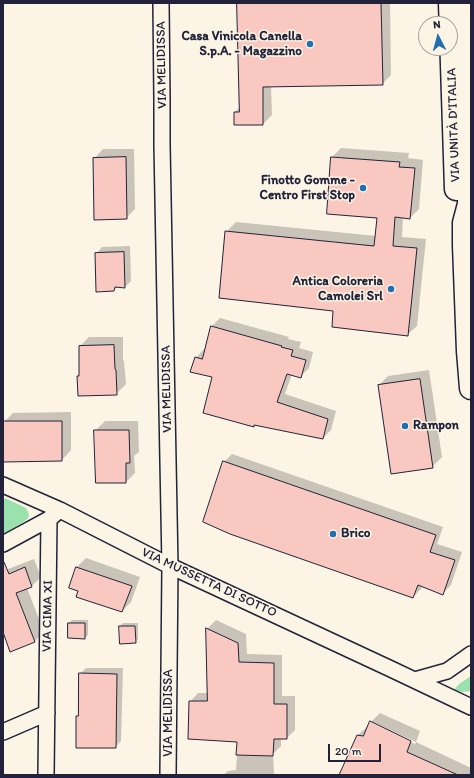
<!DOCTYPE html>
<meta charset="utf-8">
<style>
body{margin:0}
#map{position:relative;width:474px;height:778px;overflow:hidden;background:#fcf5e5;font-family:Itim,sans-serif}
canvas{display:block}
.frame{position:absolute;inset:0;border:4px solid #22223b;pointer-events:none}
.north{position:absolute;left:418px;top:16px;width:40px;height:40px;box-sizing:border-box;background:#fcf5e5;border:1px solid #a5a1a1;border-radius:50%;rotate:354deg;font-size:11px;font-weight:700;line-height:16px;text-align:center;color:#22223b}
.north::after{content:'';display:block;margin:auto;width:14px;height:18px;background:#1f6fb2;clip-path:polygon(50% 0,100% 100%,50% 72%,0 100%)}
.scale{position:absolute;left:328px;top:744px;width:53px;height:18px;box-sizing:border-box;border:2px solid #22223b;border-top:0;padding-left:5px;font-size:12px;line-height:14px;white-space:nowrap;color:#22223b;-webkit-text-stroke:3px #fcf5e5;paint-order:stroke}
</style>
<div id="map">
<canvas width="474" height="778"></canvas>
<div class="frame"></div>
<div class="north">N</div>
<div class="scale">20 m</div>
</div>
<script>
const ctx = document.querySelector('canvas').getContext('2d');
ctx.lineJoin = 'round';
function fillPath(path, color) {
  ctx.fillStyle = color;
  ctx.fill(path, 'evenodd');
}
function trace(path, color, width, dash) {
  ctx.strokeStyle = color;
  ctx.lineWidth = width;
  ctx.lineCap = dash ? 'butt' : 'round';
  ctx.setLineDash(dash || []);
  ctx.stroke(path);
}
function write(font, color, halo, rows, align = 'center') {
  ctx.font = font + ' Itim,sans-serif';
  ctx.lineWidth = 3;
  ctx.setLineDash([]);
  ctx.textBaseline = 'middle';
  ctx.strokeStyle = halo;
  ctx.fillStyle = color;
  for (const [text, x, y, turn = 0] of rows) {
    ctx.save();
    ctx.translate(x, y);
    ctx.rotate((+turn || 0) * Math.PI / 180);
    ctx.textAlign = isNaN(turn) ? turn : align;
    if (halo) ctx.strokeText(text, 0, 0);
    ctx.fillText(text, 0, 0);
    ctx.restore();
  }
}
const green = new Path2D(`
 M5 498 26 508 29 514 28 518 25 521 3 535V502Z
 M471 676V691L462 692 454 690 459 684Z`);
const shadow = new Path2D(`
 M238 3H390L391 75 382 84 271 86 272 115 263 124 235 112 240 107Z
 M341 148 409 153 408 158 423 160 419 209 410 218 403 217 402 237 426 239 417 326 407 335 334 310 226 232 236 222 376 236 378 217 332 157Z
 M103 149H134L135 209 126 218 94 159Z
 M130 246 131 281 125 287 118 286 114 290 96 254 102 247Z
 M220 318 289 337 288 339 301 342 299 348 313 352 309 368 301 376 292 374 285 394 336 411 331 430 323 438 255 424 253 426 213 377 196 358 204 349 206 350 212 326Z
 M89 337H123V360L124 361 126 384 116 394 78 376 80 374V346Z
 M429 370 442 457 432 467 379 385 388 376Z
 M71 412V450L62 460 4 422 13 413Z
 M105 421H138L139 452 134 456 135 473 126 482 95 431Z
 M232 454 443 527 437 544 462 552 451 585 443 593 422 585 421 589 413 597 224 462Z
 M86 558 140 577 131 602 122 611 80 590 77 567Z
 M34 559 41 577 32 586 27 588 44 632 35 641 3 629V571Z
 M72 620H88V635L85 638 69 623Z
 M216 620 246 634 247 654 282 655V696H295V730L287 738H281V746L273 754 274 775H223L228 771 236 770 238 741 190 702 198 693H208L207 629Z
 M123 623H138V639L135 642 120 626Z
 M86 668H123L121 741 115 747 77 716 79 714 80 674Z
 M380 713 420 731 416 742 471 768V775H340L358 735 368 726H369L371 722ZM373 722 416 742 415 744 373 724Z`);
const building = new Path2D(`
 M237 3H381L383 85 263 87V125H234V112H239Z
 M126 157 127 219 94 220 93 158Z
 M331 157 400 162 399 167 415 168 410 219 395 217 393 246 417 248 408 336 332 327 333 311 219 298 225 231 374 246 377 218 327 214Z
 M124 252 125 288 115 287 114 291 96 292 95 253Z
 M211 326 282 346 281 347 293 350 291 356 306 360 301 378 287 374 277 402 328 419 323 439 254 425V427L203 413 212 377 190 372 195 357 202 359Z
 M114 345 115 369 116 370 117 395 78 396 77 376H79V346Z
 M420 379 433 468 391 474 378 385Z
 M3 421H62V461L3 462Z
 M94 430H129L130 463H126V483H96Z
 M223 461 436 535 430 552 455 560 443 595 418 585 413 598 230 534 203 522Z
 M3 562H4L9 574 25 567 32 587 16 593 35 642 10 652 3 632Z
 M76 567 132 586 122 612 76 597 78 591 69 588Z
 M68 623H85V639L68 638Z
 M119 626H135L136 643 120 644Z
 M206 628 238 643 239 662 274 663V704H287V739H274L273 756 236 755 237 742 188 739 189 701H207Z
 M79 673 117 674 116 748H76V716H78Z
 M370 721 411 741 407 752 458 775H339L357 735 363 736Z`);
const minor = new Path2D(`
 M161 3 162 100V145L170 566 168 775
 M3 485 60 510 170 566 391 669 471 707
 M3 544 49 519 55 514
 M415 680 447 671 471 654
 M3 732 47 713
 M46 775 49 519`);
const secondary = new Path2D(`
 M450 3 456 189
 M467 3 471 134 469 204 464 223V245L468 351 471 388`);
const markers = [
 [310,44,4,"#1f6fb2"],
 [363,188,4,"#1f6fb2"],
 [391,289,4,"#1f6fb2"],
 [405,426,4,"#1f6fb2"],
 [333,534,4,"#1f6fb2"]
];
const poiNames = [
 ["Casa Vinicola Canella",302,37],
 ["S.p.A. - Magazzino",302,52],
 ["Finotto Gomme -",355,181],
 ["Centro First Stop",355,196],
 ["Antica Coloreria",383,282],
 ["Camolei Srl",383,297],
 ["Rampon",413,426,"left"],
 ["Brico",341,534,"left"]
];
const streetNames = [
 ["VIA MELIDISSA",162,65,-91],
 ["VIA UNITÀ D'ITALIA",454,125,-92],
 ["VIA MELIDISSA",167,389,-91],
 ["VIA MUSSETTA DI SOTTO",209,583,25],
 ["VIA CIMA XI",48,616,-89],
 ["VIA MELIDISSA",169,713,-90]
];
fillPath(green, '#9ae1ae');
fillPath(shadow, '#0003');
fillPath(building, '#f9c9c1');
trace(building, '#22223b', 1);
trace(minor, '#22223b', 18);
trace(secondary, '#22223b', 25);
trace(minor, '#fcf5e5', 15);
trace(secondary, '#fcf5e5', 22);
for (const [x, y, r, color] of markers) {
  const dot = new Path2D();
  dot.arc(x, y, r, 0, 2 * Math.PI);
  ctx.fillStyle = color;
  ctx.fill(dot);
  trace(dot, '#fcf5e5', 1.5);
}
write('bold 13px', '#22223b', '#fcf5e5', poiNames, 'right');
write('13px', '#22223b', '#fcf5e5', streetNames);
</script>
